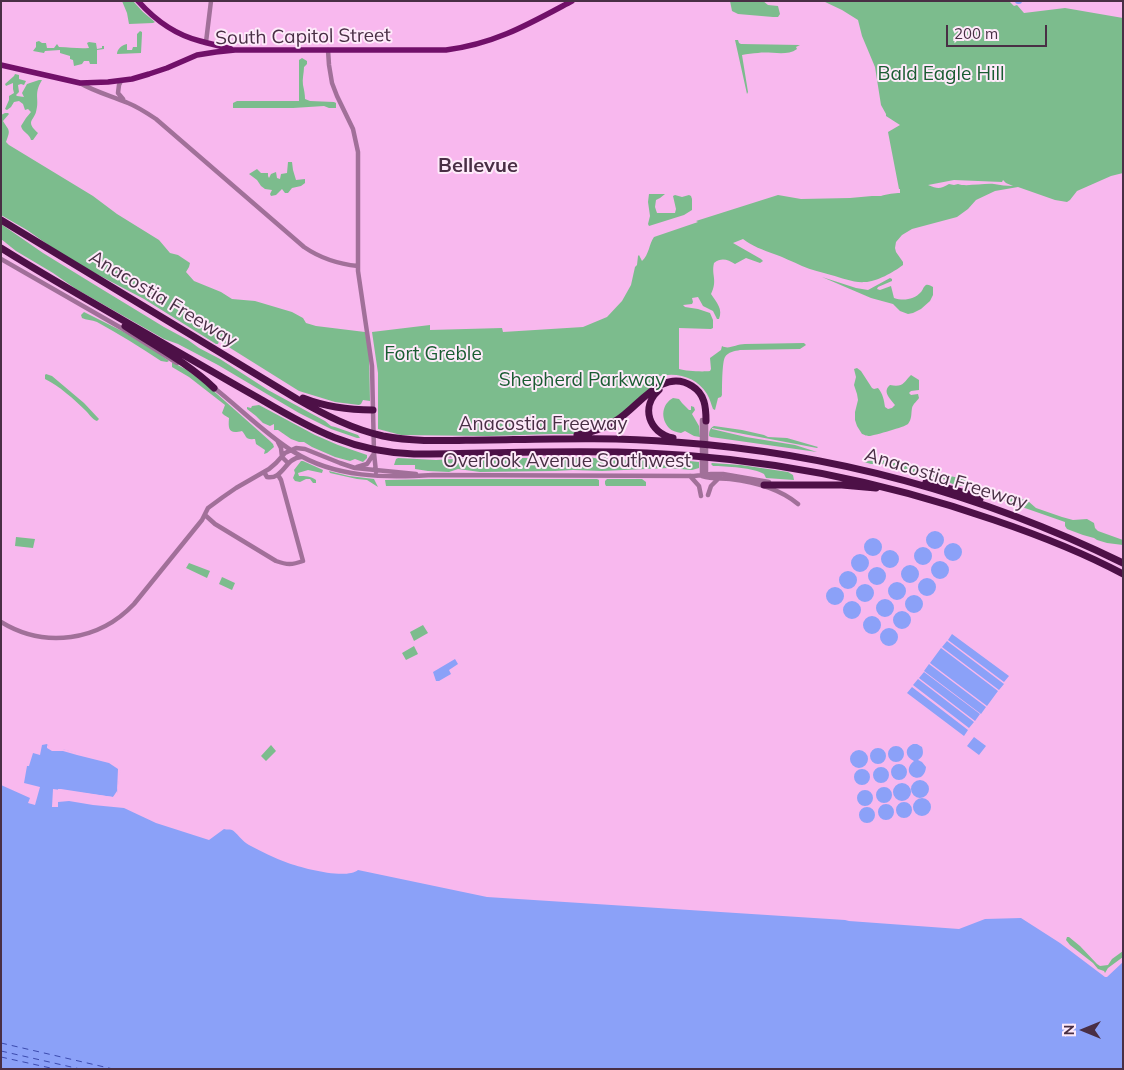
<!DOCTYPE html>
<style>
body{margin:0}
#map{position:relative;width:1124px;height:1070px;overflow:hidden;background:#f8b8ee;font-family:Mulish,sans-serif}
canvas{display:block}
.frame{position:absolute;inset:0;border:2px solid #492f45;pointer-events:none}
.north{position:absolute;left:1059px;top:1005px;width:50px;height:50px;-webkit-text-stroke:4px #feeafa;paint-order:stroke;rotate:270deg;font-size:14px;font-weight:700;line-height:20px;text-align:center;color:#492f45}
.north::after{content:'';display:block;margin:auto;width:18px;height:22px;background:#492f45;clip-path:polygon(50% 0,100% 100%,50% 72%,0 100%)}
.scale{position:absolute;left:946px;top:25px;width:101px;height:22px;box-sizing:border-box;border:2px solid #492f45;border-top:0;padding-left:6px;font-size:15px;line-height:18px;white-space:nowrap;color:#492f45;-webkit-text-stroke:4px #feeafa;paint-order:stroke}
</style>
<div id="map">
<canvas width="1124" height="1070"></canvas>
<div class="frame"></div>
<div class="north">N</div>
<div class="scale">200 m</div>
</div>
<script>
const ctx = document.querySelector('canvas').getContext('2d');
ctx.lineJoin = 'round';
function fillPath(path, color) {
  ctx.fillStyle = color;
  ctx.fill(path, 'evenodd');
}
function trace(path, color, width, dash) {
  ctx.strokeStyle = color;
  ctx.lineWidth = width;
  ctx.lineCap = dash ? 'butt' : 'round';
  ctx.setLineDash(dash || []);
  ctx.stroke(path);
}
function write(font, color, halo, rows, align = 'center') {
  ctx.font = font + ' Mulish,sans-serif';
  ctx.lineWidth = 4;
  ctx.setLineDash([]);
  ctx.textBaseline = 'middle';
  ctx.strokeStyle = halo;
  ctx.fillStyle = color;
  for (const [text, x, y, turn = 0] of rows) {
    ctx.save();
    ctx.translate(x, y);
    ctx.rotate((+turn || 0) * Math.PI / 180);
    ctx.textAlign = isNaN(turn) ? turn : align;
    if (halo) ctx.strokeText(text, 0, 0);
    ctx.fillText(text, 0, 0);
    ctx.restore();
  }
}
const green = new Path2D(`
 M122 1H133L143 12 155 22 153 23 129 24 127 13Z
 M730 1H763L768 5 778 6 780 14 778 17H773L738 14 732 11Z
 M823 1H1009L1014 6 1017 5 1024 13 1065 8 1123 18V173L1111 176 1077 191 1070 200 1067 202 1055 200 1018 187 995 191 976 200 968 209 957 217 912 229 902 235 896 242 895 248 896 252 903 262V265C894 272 876 282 865 282 854 283 842 278 831 275 822 272 811 270 802 266 793 262 783 257 774 254 763 250 752 246 743 239L733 243 761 259 763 261 760 263 746 258 735 264C728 260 722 257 714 263 711 275 718 280 711 294 717 303 723 309 719 319H717L713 311 703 306 698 297 692 298 693 302 692 304 683 305 685 307 698 309 710 313 713 320V328L711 329 679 328V369C686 371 702 372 710 371L711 369 710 358 721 350 722 346C729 350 736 344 745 344L804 343 806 345 800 349 740 350C735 351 728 352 725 357 722 362 722 388 722 395L721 397 718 398 715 410 713 409C711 404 710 399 707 394 697 377 675 371 657 377L655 389 607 430 592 434H551L488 436 401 435 378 429V373L372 332 430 325V330L502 328 503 332 583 327 607 317 622 301 631 285 635 267 637 265 638 256 639 255 642 261C649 255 649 244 654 237L698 222 696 221 778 195 801 199 850 198 872 196H881C887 194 895 193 900 193V189H899L888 132 900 125 886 116V114L881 105 875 67 862 36 858 20 842 10ZM954 180 1002 182 1003 180 1006 183 1013 186C1007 186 1000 185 994 184 984 183 965 187 958 184L954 185 949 184C940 189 938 189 928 185Z
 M140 31 142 32V34L141 53 117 54C117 49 122 45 127 44V50H132L133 47H137V34Z
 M735 40H738L739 43 741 44 800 45 796 47 797 49C786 57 771 51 758 53 753 53 747 54 742 55L748 92 747 94Z
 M39 41 42 43H46L47 48H54L57 44 59 47C70 47 78 49 89 48L87 43 89 42 96 43 97 49 102 48V46H104V49L97 50V64H90L89 61H84L82 64 74 66 73 60 70 59V56L60 53V50L45 51 44 53 33 51 36 47V42Z
 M302 58 307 61V64L304 67C304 73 302 79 303 85 304 90 305 94 305 99L310 101 334 102 336 103V108H329L324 106 293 108H233V103L237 101H299V60Z
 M15 74 19 75V79L26 81 24 85 21 84 18 85 19 92 16 95 17 96 24 97 22 93 27 84 39 80H42C33 95 40 98 36 112 35 116 31 120 31 123 31 127 36 131 38 133L33 140H31C30 134 22 132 21 126L26 118 31 112 28 109 25 110 23 104 19 101 14 102 11 107 7 110 5 109 9 100V96L14 93 13 89V83L6 86 5 84 14 76Z
 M5 113H8L9 114 3 121C9 131 11 129 6 142L9 145 93 196 117 214 159 240 170 253 178 255 190 263 189 267 186 272 194 281 221 292 232 299 255 301 292 312 303 318 306 323 316 326 365 332 369 352 370 401 363 400 361 404 359 405 335 402 299 391 219 341 218 344H216L144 299 70 260 27 230 1 215V115Z
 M288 162H292L293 170 296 180 305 179V183L301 186 292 188 288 193H285L282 189 276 195 271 196 270 194 272 190 265 189 261 186 257 180 249 174 257 169 261 173H268V176L269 178 271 174 276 172 277 178 280 179 281 174 287 173Z
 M649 194H665L660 198 656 200 655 207 657 213H675L676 209 673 196 675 195 682 197 689 195 691 196 692 199V210L684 215 649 226 648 224 650 216 648 202Z
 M1 224 43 253 95 285 164 327 188 340 199 348 220 359 268 390 325 421 331 426 335 427 358 435 360 438H357L331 429 299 413 218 365 178 344 164 339 76 289 53 273 16 251 1 239Z
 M822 277 856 288 868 290 890 278 892 279V281L878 287 877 289 880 290 891 286 894 298C903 301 914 300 921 292 923 290 923 287 926 285 928 284 931 286 933 287V295L930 301 921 309 913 313 908 314 900 311 893 304 871 298Z
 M84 312 124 332 158 353 169 361 167 362 161 361C140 347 119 334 97 322 92 320 86 320 82 318L81 315Z
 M172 363H174L187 370 208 386 270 441 273 444 274 447 267 453 264 454 265 450 256 444 255 439C244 440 247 436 242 431 229 434 228 430 229 418L224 415 222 413 225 405 189 377 172 367Z
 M857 368 861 371 872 388 874 389 878 388C883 394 884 400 885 407L888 409 892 408 895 405C890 398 882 392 890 385 903 388 904 382 911 375L919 380V390L911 391 909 393 911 395 918 394 919 398C917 401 913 404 912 408 911 414 912 419 908 424 905 427 875 435 870 436 866 436 865 435 862 434L857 426 855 420V412L858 400 857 394 854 385 856 377 854 369Z
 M46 374 52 376 84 403 99 419 97 421C92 419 90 415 86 411 75 400 58 385 45 379V375Z
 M673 398 679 399 682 403 689 410H691V406L694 407 695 410 692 414 699 426 700 437 694 436 685 431 681 433C676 432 672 431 669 428 660 418 662 404 673 398Z
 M259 405 315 435 338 445 367 455V458L363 462 355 459 350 461 335 457 312 447 304 442H299L291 439 278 430H274V424L270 426 263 423 256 416 247 409V407L251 408 252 406Z
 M714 426 742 430 764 435 768 437 787 438 818 447 817 448 712 428V429L746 437 795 445 817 452 711 437 709 436C709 431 710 428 714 426Z
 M589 457 600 459 605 457 611 461 614 458 617 459 621 458 626 460 632 458H656L661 460 670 459 699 462V468L692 470 668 468 602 471 573 470 555 471 480 472 458 469 449 472 428 471 415 469V465H394L396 459 398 458 436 460 471 458 489 460 496 458H550L558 460 571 458Z
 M878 459 963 479C968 480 969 482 969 487 965 486 960 486 956 485 944 482 944 474 927 478L897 470 890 466 882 464H871L864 462Z
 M301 461H303L323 470 322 473 308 470 298 473 299 476C305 476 311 476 316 480V483H313L310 479H306L300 482 295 481 293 478 295 473 294 470Z
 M712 463 741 465 788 472 793 475 794 480 766 478 764 474C755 468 725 466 713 466L711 464Z
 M329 471 349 476 374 479 378 487 367 480 357 479 330 473Z
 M433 479H597L599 480V486H386L385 480Z
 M607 479H642L646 482V486H606L605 484V481Z
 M980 488 1019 498 1028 501 1036 508 1062 517 1073 520 1087 519 1094 523 1095 528 1098 531 1123 540V545L1107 543 1097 540 1094 538 1083 535 1067 529 1065 526V522L979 492 978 490Z
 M16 537 35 539 33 548 15 546Z
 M189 563 210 571 207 578 186 568Z
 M222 577 235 583 232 590 219 584Z
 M423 625 428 633 414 641 410 632Z
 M414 646 418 654 406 660 402 653Z
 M271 745 276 751 266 761 261 756Z
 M1067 937H1069L1080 946 1097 964 1100 966 1108 965 1112 959 1123 951V957L1108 968 1105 973 1104 971 1098 969 1093 963 1070 945 1066 940Z`);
const water = new Path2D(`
 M926 540a9 9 0 1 1 18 0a9 9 0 1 1-18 0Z
 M864 547a9 9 0 1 1 18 0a9 9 0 1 1-18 0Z
 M944 552a9 9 0 1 1 18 0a9 9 0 1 1-18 0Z
 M914 556a9 9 0 1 1 18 0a9 9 0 1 1-18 0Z
 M881 559a9 9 0 1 1 18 0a9 9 0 1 1-18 0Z
 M851 563a9 9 0 1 1 18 0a9 9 0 1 1-18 0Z
 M931 570a9 9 0 1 1 18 0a9 9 0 1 1-18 0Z
 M901 574a9 9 0 1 1 18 0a9 9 0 1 1-18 0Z
 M868 576a9 9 0 1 1 18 0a9 9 0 1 1-18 0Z
 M839 580a9 9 0 1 1 18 0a9 9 0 1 1-18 0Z
 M918 587a9 9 0 1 1 18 0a9 9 0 1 1-18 0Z
 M888 591a9 9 0 1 1 18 0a9 9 0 1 1-18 0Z
 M856 593a9 9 0 1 1 18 0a9 9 0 1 1-18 0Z
 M826 596a9 9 0 1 1 18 0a9 9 0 1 1-18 0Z
 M905 604a9 9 0 1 1 18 0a9 9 0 1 1-18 0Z
 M876 608a9 9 0 1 1 18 0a9 9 0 1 1-18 0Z
 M843 610a9 9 0 1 1 18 0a9 9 0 1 1-18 0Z
 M893 620a9 9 0 1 1 18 0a9 9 0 1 1-18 0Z
 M863 625a9 9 0 1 1 18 0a9 9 0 1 1-18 0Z
 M880 637a9 9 0 1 1 18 0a9 9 0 1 1-18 0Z
 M952 634 1009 676 1004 682 948 640Z
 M947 641 1004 684 999 690 942 647Z
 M941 648 998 691 987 706 930 663Z
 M455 659 458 664 449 670 451 674 439 681H436L433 672Z
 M929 664 986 707 981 714 924 671Z
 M924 672 980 714 975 721 919 678Z
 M918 679 974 722 969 728 913 685Z
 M912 687 968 730 964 736 907 693Z
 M974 737 986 746 979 755 967 746Z
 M47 744C51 751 55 750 62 749L112 763 120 767 117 794 113 797 53 789 52 807H58V802L69 801 93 805 124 808 156 823 209 840 224 829C227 830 229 829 232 830 236 832 243 842 249 845 261 851 274 858 288 863 302 868 346 880 358 870L487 897 845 920 849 921 959 929 985 919 1021 918 1060 943 1105 977H1107L1123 962V1069H1V785L30 798 28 803 35 805 40 787 24 783 27 766H29L33 753 40 755 42 745Z
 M913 744H917L922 747C924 753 923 757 918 760L922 762 926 767C924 788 898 774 914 761 905 757 904 748 913 744Z
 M888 754a8 8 0 1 1 16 0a8 8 0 1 1-16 0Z
 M870 756a8 8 0 1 1 16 0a8 8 0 1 1-16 0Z
 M850 759a9 9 0 1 1 18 0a9 9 0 1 1-18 0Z
 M891 772a8 8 0 1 1 16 0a8 8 0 1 1-16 0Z
 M873 775a8 8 0 1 1 16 0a8 8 0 1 1-16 0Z
 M854 777a8 8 0 1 1 16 0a8 8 0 1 1-16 0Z
 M911 789a9 9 0 1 1 18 0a9 9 0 1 1-18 0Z
 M893 792a9 9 0 1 1 18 0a9 9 0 1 1-18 0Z
 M876 795a8 8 0 1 1 16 0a8 8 0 1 1-16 0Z
 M857 798a8 8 0 1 1 16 0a8 8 0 1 1-16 0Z
 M913 807a9 9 0 1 1 18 0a9 9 0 1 1-18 0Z
 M896 810a8 8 0 1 1 16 0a8 8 0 1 1-16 0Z
 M878 812a8 8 0 1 1 16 0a8 8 0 1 1-16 0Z
 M859 815a8 8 0 1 1 16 0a8 8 0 1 1-16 0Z`);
const pier = new Path2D(`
 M47 745 53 749H63L105 760 119 765 121 767V770L120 773 117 795 115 797H107L62 791 58 792V789H61L113 797 117 791 118 769 109 763 77 755 63 751H52L47 748Z`);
const river = new Path2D(`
 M1018 1H1019`);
const ferry = new Path2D(`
 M1 1043 113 1069
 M1 1051 80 1069
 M1 1057 55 1069`);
const minor = new Path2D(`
 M206 42 211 1
 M328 50 329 65 332 83 337 96 353 129 358 152V271L372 366 374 453 376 472
 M121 81 119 85 118 93 123 99
 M80 83C95 92 112 96 128 103 138 107 147 113 156 119L304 247C320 258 338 264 358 266
 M1 259 123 329 177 363
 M213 387C240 408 265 434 294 452 335 478 386 478 433 475L694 476 711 474H723L769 482
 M706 421V476
 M278 442 281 448 282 457 288 463
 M357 467 367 464 373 455
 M264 472 267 477C283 480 285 458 301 457
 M690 476 699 486 701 496
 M702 476C712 479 721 478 730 479 755 482 779 488 798 504
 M702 476V420
 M708 495 711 486 719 478
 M205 515 215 524 276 561C287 565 292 565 303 561L281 480 278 475
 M1 622C45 649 99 641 134 604L202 520 208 508 223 497 236 488 269 469 276 463 285 453 296 448 305 449 340 463 355 468 416 474`);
const major = new Path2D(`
 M138 1C154 19 176 35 200 41 210 44 221 46 231 49
 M1 65 80 83 108 82 132 79 149 74 167 68 197 55 216 52 235 50H446C495 44 529 24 572 1`);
const highway = new Path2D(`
 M1 220 297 399C325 415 352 429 383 436 418 443 455 440 490 440 552 439 613 437 675 442 831 453 982 494 1123 563
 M1 248C60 285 120 318 180 353 208 369 235 385 262 400 313 430 353 452 414 454 492 454 570 449 647 453 766 458 882 481 994 520 1038 535 1082 552 1123 574
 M125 326C155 346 188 363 214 388
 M659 390C640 407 649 433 673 438
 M303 398C326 407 348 410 373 410
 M577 435C591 433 604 428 617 420 639 406 663 367 692 386 705 394 706 407 706 421
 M926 482 966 493 980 499
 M764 485H842L876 488`);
const streetNames = [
 ["South Capitol Street",303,37,-1],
 ["Anacostia Freeway",163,299,31],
 ["Anacostia Freeway",543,424],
 ["Overlook Avenue Southwest",567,461],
 ["Anacostia Freeway",946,479,17]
];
const parkNames = [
 ["Bald Eagle Hill",941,74],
 ["Fort Greble",433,354],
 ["Shepherd Parkway",582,380]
];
const neighbourhoodNames = [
 ["Bellevue",478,166]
];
fillPath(green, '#7cbc8d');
fillPath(water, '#8ba1f8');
fillPath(pier, '#f8b8ee');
trace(river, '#8ba1f8', 6);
trace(ferry, '#3b4aad', 1, [6, 5]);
trace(minor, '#a17099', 4.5);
trace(major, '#711069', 5.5);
trace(highway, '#4d1047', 7);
write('19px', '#492f45', '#feeafa', streetNames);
write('19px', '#1a5c32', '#feeafa', parkNames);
write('bold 20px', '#492f45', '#feeafa', neighbourhoodNames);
</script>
